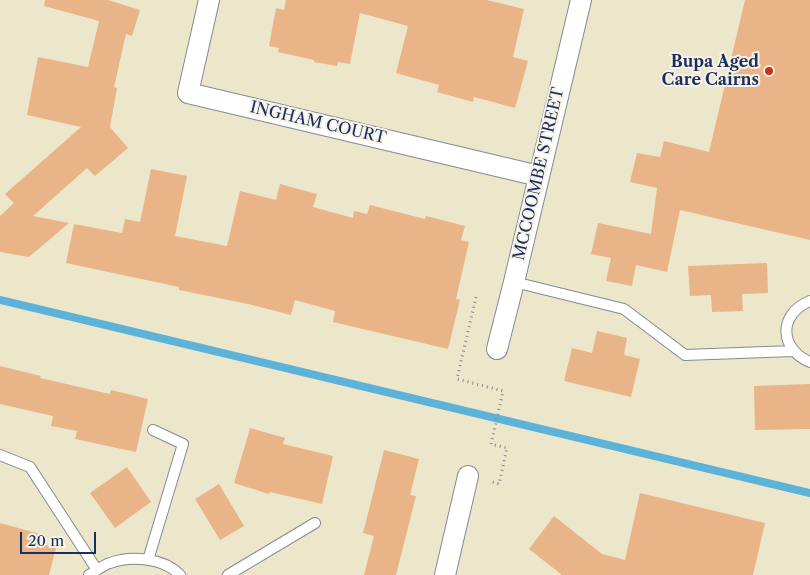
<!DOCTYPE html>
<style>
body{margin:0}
#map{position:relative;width:810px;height:575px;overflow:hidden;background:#ece6ca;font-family:"Libre Caslon Text",serif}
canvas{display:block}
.scale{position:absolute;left:20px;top:532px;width:76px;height:22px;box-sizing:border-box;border:2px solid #1b2f5e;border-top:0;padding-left:6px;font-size:15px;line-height:18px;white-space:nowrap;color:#1b2f5e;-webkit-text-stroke:4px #f7f3e8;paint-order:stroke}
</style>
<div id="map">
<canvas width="810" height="575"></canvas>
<div class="scale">20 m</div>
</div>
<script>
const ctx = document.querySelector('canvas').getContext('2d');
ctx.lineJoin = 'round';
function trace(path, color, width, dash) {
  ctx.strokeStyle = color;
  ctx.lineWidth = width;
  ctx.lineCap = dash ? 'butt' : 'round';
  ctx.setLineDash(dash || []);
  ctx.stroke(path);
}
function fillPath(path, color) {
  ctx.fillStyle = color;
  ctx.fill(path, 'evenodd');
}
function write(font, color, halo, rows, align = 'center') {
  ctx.font = font + ' "Libre Caslon Text",serif';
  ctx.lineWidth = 4;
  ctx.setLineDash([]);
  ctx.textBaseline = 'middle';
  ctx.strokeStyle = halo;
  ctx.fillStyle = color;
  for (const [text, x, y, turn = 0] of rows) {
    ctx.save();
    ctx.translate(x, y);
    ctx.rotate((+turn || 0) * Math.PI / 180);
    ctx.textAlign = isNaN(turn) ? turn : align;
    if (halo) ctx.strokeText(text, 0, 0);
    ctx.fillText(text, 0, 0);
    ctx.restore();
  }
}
const stream = new Path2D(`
 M0 300 810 493`);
const building = new Path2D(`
 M45 0H108L140 10 132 36 126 34 114 87 117 88 110 127 128 148 95 176 87 168 33 216 69 223 29 257 0 252V216L14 203 5 194 81 127 27 115 38 57 88 67 99 21 44 6Z
 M286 0H487L524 9 513 57 528 61 515 108 474 97 473 102 437 92 439 85 396 73 408 26 360 13 350 64 338 62 337 66 314 62V60L278 52 279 48 269 46 276 8 284 10Z
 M745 0H810V240L680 210 667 272 636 265 632 286 606 281 611 258 591 254 598 223 651 234 657 188 630 182 637 153 660 157 664 141 709 152Z
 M151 169 187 176 175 236 227 246 240 191 276 200 280 184 317 194 313 207 353 218 354 211 367 214 370 205 425 219 426 216 465 226 461 240 469 242 456 299 460 300 448 349 333 322 335 311 295 300 291 315 248 304 179 290V287L66 263 74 224 122 233 125 219 140 222Z
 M767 263 768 293 742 294 743 311 712 312 711 295 690 296 688 266Z
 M597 331 627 338 624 355 640 359 631 397 564 381 572 348 592 353Z
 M0 366 41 376 40 378 110 394 111 390 148 399 136 452 75 439 77 431 51 426 53 416 0 404Z
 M810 384V429L755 430 754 386Z
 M250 428 285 438 283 444 333 456 322 504 270 492 269 494 234 483Z
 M384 450 419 459 410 495 416 496 396 575H364L374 536 363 533Z
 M127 467 151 502 115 528 90 493Z
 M219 484 244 526 220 540 195 499Z
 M640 493 765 523 753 575H562L529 549 554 516 602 554 625 560Z
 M0 523 47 536 44 544 56 548 49 575H0Z`);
const path = new Path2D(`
 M476 297 457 379 503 391 491 444 507 448 499 484 489 481`);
const service = new Path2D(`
 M514 282 624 309 685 355 793 351
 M810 301C778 314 779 349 810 362
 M0 455 30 467 97 570
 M148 560 183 444 153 430
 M89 575C96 571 103 565 110 563 131 555 164 558 180 575
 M228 575 315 523`);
const minor = new Path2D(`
 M209 0 188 93 539 176
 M497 349 514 282 581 0
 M445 575 468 476`);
const markers = [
 [769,71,5,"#c8321e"]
];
const poiNames = [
 ["Bupa Aged",759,62],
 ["Care Cairns",759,80]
];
const streetNames = [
 ["INGHAM COURT",318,123,13],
 ["MCCOOMBE STREET",539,174,-77]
];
trace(stream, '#5db2d9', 8);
fillPath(building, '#eab489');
trace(service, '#848a94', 12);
trace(minor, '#848a94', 22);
trace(path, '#848a94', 3, [1, 4]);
trace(service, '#fff', 10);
trace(minor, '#fff', 20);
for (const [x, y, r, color] of markers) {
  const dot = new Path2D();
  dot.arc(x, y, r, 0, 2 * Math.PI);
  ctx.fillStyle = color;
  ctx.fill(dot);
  trace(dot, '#f7f3e8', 2);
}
write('bold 16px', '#1b2f5e', '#f7f3e8', poiNames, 'right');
write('16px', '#1b2f5e', '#f7f3e8', streetNames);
</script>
